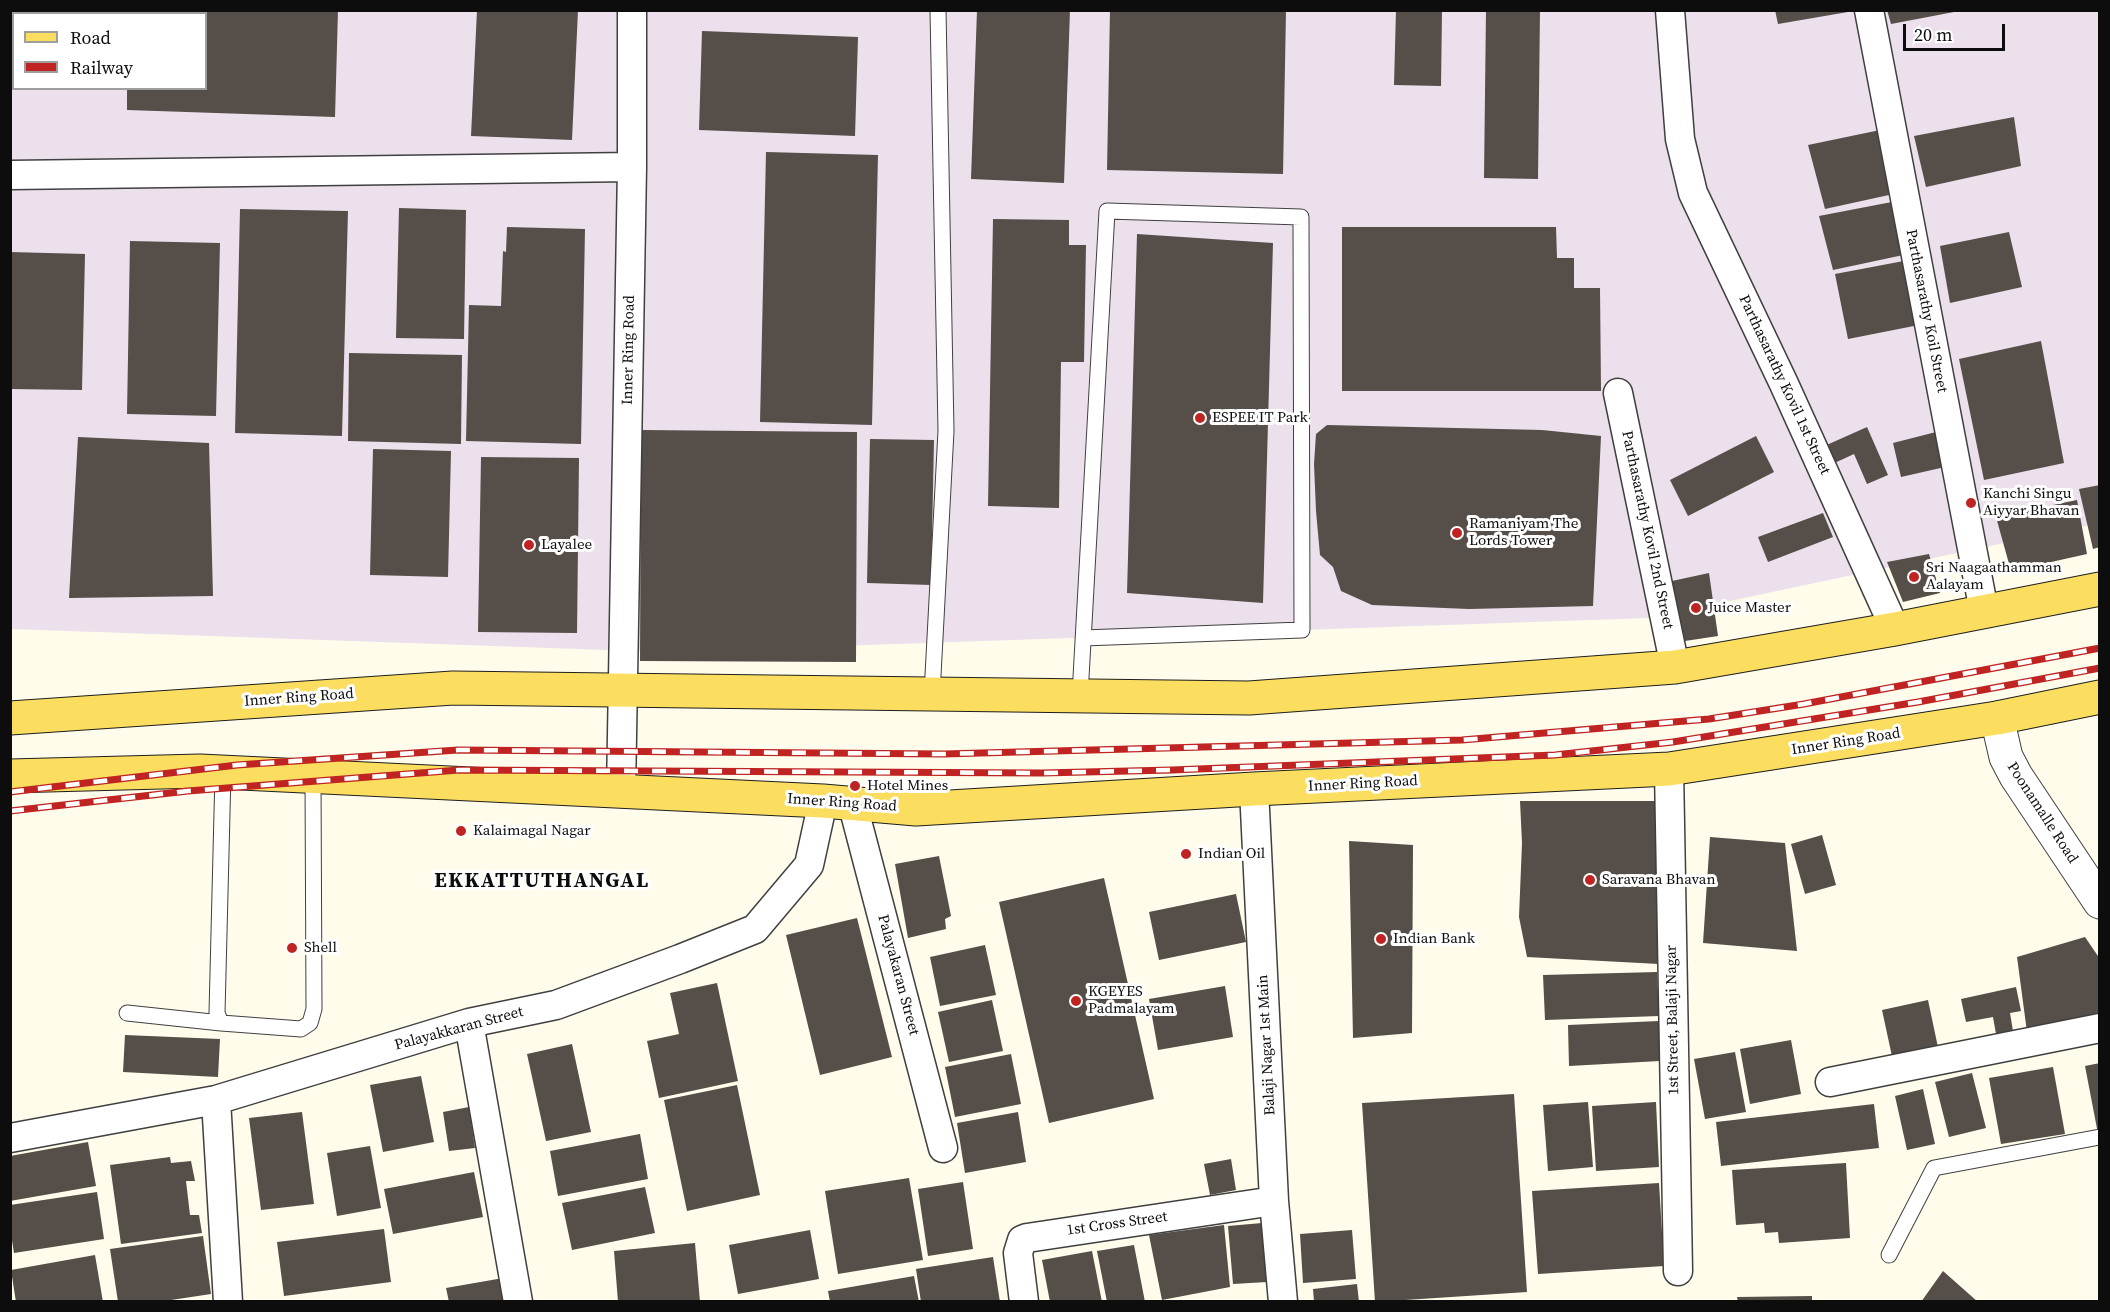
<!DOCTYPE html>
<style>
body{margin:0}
#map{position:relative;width:2110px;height:1312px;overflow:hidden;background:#fffcec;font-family:"Source Serif 4",serif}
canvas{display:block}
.frame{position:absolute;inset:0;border:12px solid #0d0d0d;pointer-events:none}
.legend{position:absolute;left:12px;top:12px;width:195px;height:78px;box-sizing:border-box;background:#fff;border:2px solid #9e9e9e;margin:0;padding:8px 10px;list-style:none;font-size:18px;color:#0d0d0d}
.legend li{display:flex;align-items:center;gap:12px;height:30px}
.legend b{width:30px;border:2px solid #9e9e9e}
.scale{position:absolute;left:1903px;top:24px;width:102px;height:27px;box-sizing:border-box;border:3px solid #0d0d0d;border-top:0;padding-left:8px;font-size:18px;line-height:21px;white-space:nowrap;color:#0d0d0d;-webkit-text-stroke:4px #fff;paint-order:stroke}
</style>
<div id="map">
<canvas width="2110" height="1312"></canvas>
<div class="frame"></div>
<ul class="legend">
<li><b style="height:8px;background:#fbde60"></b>Road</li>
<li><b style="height:8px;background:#bf2422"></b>Railway</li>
</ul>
<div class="scale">20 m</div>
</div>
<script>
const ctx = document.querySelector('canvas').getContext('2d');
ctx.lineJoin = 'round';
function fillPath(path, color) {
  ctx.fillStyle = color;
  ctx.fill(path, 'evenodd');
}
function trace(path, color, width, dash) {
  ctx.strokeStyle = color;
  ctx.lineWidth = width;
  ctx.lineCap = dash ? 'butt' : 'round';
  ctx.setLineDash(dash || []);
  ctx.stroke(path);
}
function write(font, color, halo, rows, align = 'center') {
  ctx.font = font + ' "Source Serif 4",serif';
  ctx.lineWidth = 6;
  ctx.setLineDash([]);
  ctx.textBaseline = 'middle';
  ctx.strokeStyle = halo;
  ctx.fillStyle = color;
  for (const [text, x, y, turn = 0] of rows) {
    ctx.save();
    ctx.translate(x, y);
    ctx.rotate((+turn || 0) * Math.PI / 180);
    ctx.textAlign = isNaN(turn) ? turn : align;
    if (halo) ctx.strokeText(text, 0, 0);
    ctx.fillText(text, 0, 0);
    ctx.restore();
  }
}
const industrial = new Path2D(`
 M11 11H2099V523L1649 618 664 652 11 629ZM14 14H206V88H14Z`);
const building = new Path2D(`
 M129 10H338L335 117 127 110V88H206V14H129Z
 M477 10H578L572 140 471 136Z
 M977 10H1070L1064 183 971 179Z
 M1110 10H1286L1283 174 1107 170Z
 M1396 10H1442L1441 86 1394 85Z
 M1486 10H1540L1538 179 1484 178Z
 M1775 10H1848V12L1778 24Z
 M1887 10H1953L1954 12 1891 24Z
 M702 31 858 37 855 136 699 130Z
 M2014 117 2021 166 1926 187 1914 136Z
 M1885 129 1898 193 1825 209 1808 145Z
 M766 152 878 155 872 425 760 422Z
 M1897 201 1908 254 1833 270 1819 216Z
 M399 208 466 210 464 339 396 338Z
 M240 209 348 211 342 436 235 433Z
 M993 219 1069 220V245H1086L1084 362H1061L1059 508 988 506Z
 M507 227 585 229 581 444 466 441 469 305 501 306 503 251 506 252Z
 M1342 227H1556L1557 258H1574V288H1600L1601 391H1342Z
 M2009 232 2022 287 1950 303 1940 246Z
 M1137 234 1273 243 1263 603 1127 593Z
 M130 241 220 243 216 416 127 414Z
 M10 252 85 254 82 390 10 389Z
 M1909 260 1924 324 1848 339 1835 274Z
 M2041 341 2064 463 1984 480 1959 359Z
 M349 353 462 355 461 444 348 441Z
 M1327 425 1542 430 1601 436 1593 606 1469 609 1372 605 1341 591 1333 567 1320 555 1316 511 1314 464 1316 434Z
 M1867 427 1888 475 1867 484 1854 454 1828 466 1820 448Z
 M641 430 857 432 856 662 640 661Z
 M1936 432 1945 467 1901 477 1893 443Z
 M1756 436 1774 472 1688 516 1670 480Z
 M78 437 209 443 213 596 69 598Z
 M870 439 934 440 931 585 867 583Z
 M373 449 451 451 448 577 370 575Z
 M481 457 579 458 577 633 478 632Z
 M2100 485V547L2093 549 2079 489Z
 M2077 500 2087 554 2011 571 1996 517Z
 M1823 513 1833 537 1768 562 1758 537Z
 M1929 554 1940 593 1903 602 1887 562Z
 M1709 573 1718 636 1685 641 1672 581Z
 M1520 801H1658L1659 964 1527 957 1519 917 1522 843Z
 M1822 835 1836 885 1805 894 1791 844Z
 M1710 837 1785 843 1797 951 1703 943Z
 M1349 841 1413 845 1412 1033 1353 1038Z
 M939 856 951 916 945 919 946 929 908 938 895 864Z
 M1104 878 1154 1099 1049 1123 999 902Z
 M1236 894 1246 942 1159 960 1149 912Z
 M857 918 892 1057 820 1075 786 935Z
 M2085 937 2100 959V1017L2027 1032 2017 957Z
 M985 945 996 995 940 1006 930 957Z
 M1657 972 1659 1016 1545 1020 1543 975Z
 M717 983 738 1081 659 1098 647 1041 679 1034 670 993Z
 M1225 986 1233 1037 1158 1050 1149 999Z
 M2016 987 2021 1011 2010 1013 2013 1031 1996 1034 1993 1017 1966 1022 1961 999Z
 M992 1000 1003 1051 949 1062 938 1012Z
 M1928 1000 1939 1052 1893 1061 1882 1010Z
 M1659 1021 1660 1061 1569 1066 1568 1025Z
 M125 1035 220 1039 218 1077 123 1072Z
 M1791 1040 1801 1094 1750 1104 1740 1049Z
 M572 1044 591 1132 546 1141 527 1054Z
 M1735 1052 1746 1112 1705 1119 1694 1059Z
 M1011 1054 1021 1104 955 1117 945 1067Z
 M2100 1063V1134H2098L2085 1066Z
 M2053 1067 2065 1134 2001 1144 1989 1078Z
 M1972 1073 1986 1128 1949 1137 1935 1082Z
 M421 1076 434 1142 383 1152 370 1085Z
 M737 1085 760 1195 687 1211 664 1100Z
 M1923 1089 1935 1144 1907 1150 1895 1096Z
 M1514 1094 1527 1292 1375 1302 1362 1103Z
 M1588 1102 1593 1167 1548 1171 1543 1105Z
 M1656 1102 1659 1167 1596 1171 1592 1106Z
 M1874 1104 1879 1148 1721 1166 1716 1122Z
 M469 1107 475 1148 449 1151 443 1112Z
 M302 1112 314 1204 261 1210 249 1118Z
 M1018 1112 1026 1162 965 1173 957 1123Z
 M640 1134 648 1179 558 1196 550 1151Z
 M88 1142 96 1186 10 1201V1156Z
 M370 1146 381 1208 337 1216 327 1153Z
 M170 1157 171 1163 191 1161 195 1181H186L190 1215H199L202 1233 121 1244 110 1165Z
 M1231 1159 1236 1190 1210 1195 1204 1164Z
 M1846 1163 1850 1238 1779 1243 1778 1232 1765 1233 1764 1223 1736 1225 1732 1170Z
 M474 1172 483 1217 393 1234 384 1189Z
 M909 1178 923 1260 838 1274 825 1191Z
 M963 1182 973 1249 928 1256 918 1189Z
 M1659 1183 1664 1266 1538 1274 1532 1191Z
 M645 1187 655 1233 572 1250 562 1203Z
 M97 1192 104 1239 14 1253 10 1228V1205Z
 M1262 1223 1267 1282 1233 1284 1228 1226Z
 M1224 1225 1230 1287 1162 1300 1149 1235Z
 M384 1229 391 1282 284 1296 277 1242Z
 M810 1230 819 1279 738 1294 729 1245Z
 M1352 1230 1356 1279 1303 1283 1300 1234Z
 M203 1236 211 1294 158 1302H118L110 1249Z
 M695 1243 700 1302H618L614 1251Z
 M1134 1245 1145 1302H1107L1097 1251Z
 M1092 1251 1102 1302H1050L1042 1260Z
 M95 1255 103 1302H16L11 1270Z
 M993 1257 1000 1302H921L916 1269Z
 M1943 1271 1978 1302H1921Z
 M914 1276 919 1302H830L828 1291Z
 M509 1277 513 1302H449L446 1288Z
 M1357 1284 1359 1302H1314L1313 1289Z
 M1812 1296V1302H1738L1737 1297Z`);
const service = new Path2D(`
 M932 694 946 431 938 10
 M1080 695 1107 211 1301 217 1302 630 1083 638
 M223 773 217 1013 221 1023 301 1029 310 1023 314 1009 313 776
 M127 1013 221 1023
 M1889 1255 1934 1168 2100 1137`);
const minor = new Path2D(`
 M1670 10 1680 139 1693 193 1784 384 1895 629
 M1869 10 1984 611
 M10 175 632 167
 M1618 393 1675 667
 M1669 769 1678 1271
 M1254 789 1274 1201 1283 1302
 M621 792 632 167V10
 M852 802 943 1148
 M469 1023 518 1302
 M1830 1082 2100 1028
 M216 1100 228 1302
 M10 1138 216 1100 469 1023 556 1005 680 959 755 929 809 865 823 801
 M1024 1302 1018 1253 1022 1240 1027 1238 1274 1201`);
const tertiary = new Path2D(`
 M1997 718 2006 757 2016 776 2100 902`);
const primary = new Path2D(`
 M10 718 453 688 1249 698 1675 667 1895 629 2100 589
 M10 776 200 771 823 801 916 809 1254 789 1669 769 1997 718 2100 697`);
const rail = new Path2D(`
 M10 792 237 765 458 750 944 754 1462 740 1709 719 1804 704 2100 648
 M10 811 188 791 459 770 1042 773 1172 770 1555 755 1673 742 1918 702 2100 668`);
const markers = [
 [1200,418,6,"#bf2422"],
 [1971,503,6,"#bf2422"],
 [1457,533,6,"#bf2422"],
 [529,545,6,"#bf2422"],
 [1914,577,6,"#bf2422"],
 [1696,608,6,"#bf2422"],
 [855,786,6,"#bf2422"],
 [461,831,6,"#bf2422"],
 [1186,854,6,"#bf2422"],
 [1590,880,6,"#bf2422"],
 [1381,939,6,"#bf2422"],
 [292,948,6,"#bf2422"],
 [1076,1001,6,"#bf2422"]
];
const streetNames = [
 ["Parthasarathy Koil Street",1926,311,79],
 ["Inner Ring Road",629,350,-89],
 ["Parthasarathy Kovil 1st Street",1784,385,65],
 ["Parthasarathy Kovil 2nd Street",1647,530,78],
 ["Inner Ring Road",299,698,-4],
 ["Inner Ring Road",1846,742,-9],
 ["Inner Ring Road",1363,784,-3],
 ["Inner Ring Road",842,803,4],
 ["Poonamalle Road",2042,813,57],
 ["Palayakaran Street",898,975,75],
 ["1st Street, Balaji Nagar",1673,1020,-91],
 ["Palayakkaran Street",459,1029,-15],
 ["Balaji Nagar 1st Main",1267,1045,-93],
 ["1st Cross Street",1117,1224,-8]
];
const poiNames = [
 ["ESPEE IT Park",1212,418],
 ["Kanchi Singu",1983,494],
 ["Aiyyar Bhavan",1983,511],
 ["Ramaniyam The",1469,524],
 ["Lords Tower",1469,541],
 ["Layalee",541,545],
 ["Sri Naagaathamman",1926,568],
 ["Aalayam",1926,585],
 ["Juice Master",1708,608],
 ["Hotel Mines",867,786],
 ["Kalaimagal Nagar",473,831],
 ["Indian Oil",1198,854],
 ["Saravana Bhavan",1602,880],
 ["Indian Bank",1393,939],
 ["Shell",304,948],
 ["KGEYES",1088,992],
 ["Padmalayam",1088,1009]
];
const districtNames = [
 ["EKKATTUTHANGAL",542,882]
];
fillPath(industrial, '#ebe0ec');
fillPath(building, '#554e49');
trace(service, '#404040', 17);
trace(minor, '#404040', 31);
trace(tertiary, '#404040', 35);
trace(primary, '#1e1e1e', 35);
trace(service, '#fff', 15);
trace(minor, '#fff', 28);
trace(tertiary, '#fff', 33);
trace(primary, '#fbde60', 33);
trace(rail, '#bf2422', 7);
trace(rail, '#fff', 4.5, [14]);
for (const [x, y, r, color] of markers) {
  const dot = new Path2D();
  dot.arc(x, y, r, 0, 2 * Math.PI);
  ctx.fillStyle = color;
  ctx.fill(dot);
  trace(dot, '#fff', 2);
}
write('15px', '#0d0d0d', '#fff', streetNames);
write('15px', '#0d0d0d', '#fff', poiNames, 'left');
ctx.letterSpacing = '1.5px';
write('bold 21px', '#0d0d0d', '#fff', districtNames);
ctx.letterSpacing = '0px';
</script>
